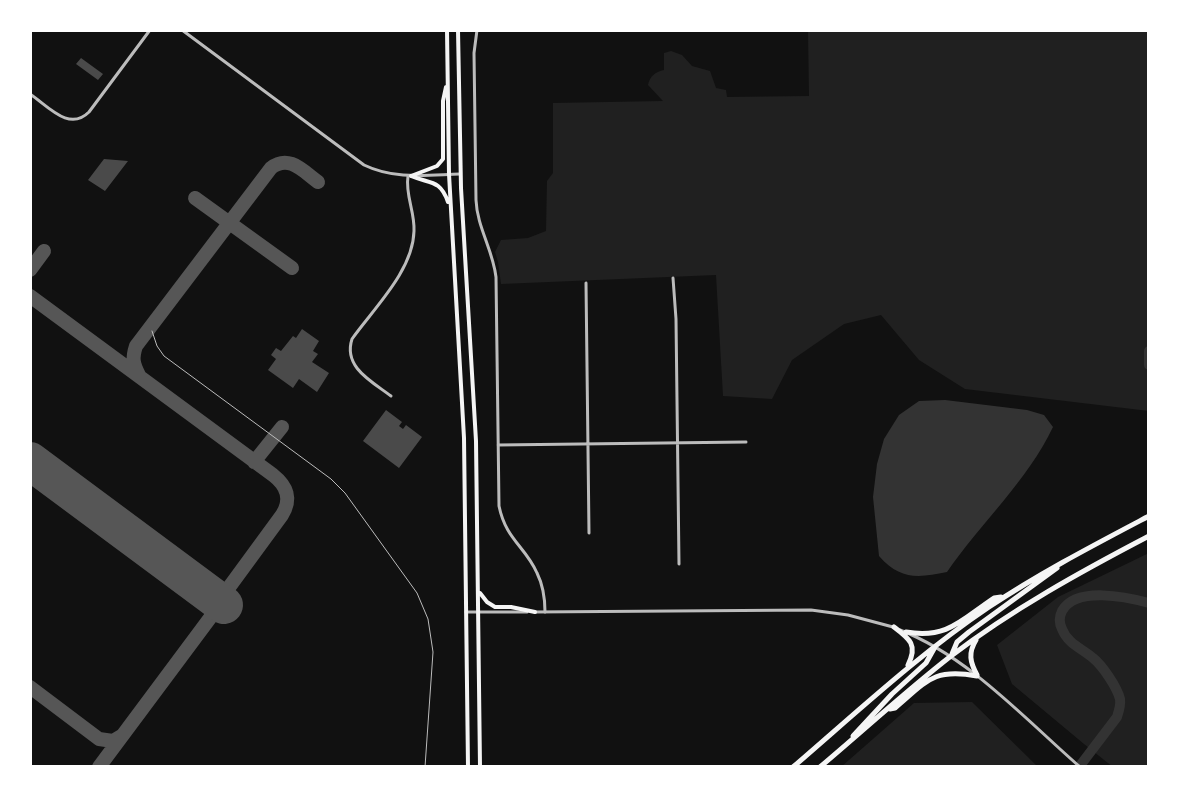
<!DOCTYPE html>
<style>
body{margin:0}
#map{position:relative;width:1179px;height:797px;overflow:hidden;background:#111;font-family:Georgia,serif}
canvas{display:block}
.frame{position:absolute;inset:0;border:32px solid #fff;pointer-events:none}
</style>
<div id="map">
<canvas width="1179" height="797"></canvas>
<div class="frame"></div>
</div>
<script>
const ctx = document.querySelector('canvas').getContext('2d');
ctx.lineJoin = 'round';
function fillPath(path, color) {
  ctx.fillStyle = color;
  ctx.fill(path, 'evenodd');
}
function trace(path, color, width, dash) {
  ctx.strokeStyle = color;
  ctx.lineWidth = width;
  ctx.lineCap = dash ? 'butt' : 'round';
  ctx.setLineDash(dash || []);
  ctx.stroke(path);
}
const green = new Path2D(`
 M808 30H1149V411L965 389 919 360 881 315 844 324 792 360 772 399 723 396 716 275 501 284 498 262 495 252 501 240 528 238 546 231 547 181 553 173V103L663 101 648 85C650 76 655 72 664 70V53L671 51 682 55 692 66 710 71 716 88 726 90 727 97 809 96Z
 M1149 553V767H1113L1084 744 1012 684 997 645 1058 597Z
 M972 702 1038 767H841L914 703Z`);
const water = new Path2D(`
 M945 400 1027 410 1044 415 1053 427C1028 480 980 524 947 572 918 578 900 580 879 556L873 497 877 464 884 439 899 415 919 401Z`);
const river = new Path2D(`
 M1149 351V365
 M1079 767 1117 717C1119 711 1121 705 1120 699 1117 687 1102 665 1093 658 1081 648 1068 644 1062 629 1059 623 1059 617 1062 611 1076 586 1127 597 1149 603`);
const taxiway = new Path2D(`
 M195 198 292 268
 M30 270 44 251
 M30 296 273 475C287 486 292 499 282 515L219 601 210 618 99 767
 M139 375C133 364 132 358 136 346L271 168C289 154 303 171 318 182
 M254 462 282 427
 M30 687 99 739 113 741 123 735`);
const runway = new Path2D(`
 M30 461 224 605`);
const building = new Path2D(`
 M81 58 103 74 98 80 76 64Z
 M104 159 128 161 105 191 88 180Z
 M302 329 319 341 313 351 318 354 312 362 329 373 317 392 299 379 293 388 268 370 276 359 271 355 276 348 281 351 293 336 296 338Z
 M386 410 402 422 399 426 403 429 406 425 422 437 399 468 363 441Z`);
const service = new Path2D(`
 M152 331 157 346 164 356 331 479 345 493 417 593 428 619 433 652 425 767`);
const minor = new Path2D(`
 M477 30 474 53 476 200C477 227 493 250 496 277L499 506C506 540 525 546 537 573 543 585 545 599 545 612
 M673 278 676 319 679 564
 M586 283 589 533
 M391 396C371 381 343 367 352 339 374 308 413 271 414 231 415 212 405 195 408 176
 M498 445 746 442`);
const tertiary = new Path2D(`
 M182 30 364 165C395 180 427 175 460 174
 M30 94C48 106 69 132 89 112L150 30
 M466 612H527
 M534 612 811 610 848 615 893 627
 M900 630C968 656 1025 719 1080 767`);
const secondary = new Path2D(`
 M447 30 449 174 464 438 468 767
 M458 30 461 188 476 441 480 767
 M411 176 437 166 443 159V101L446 87
 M411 176C430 184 440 179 448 202
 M480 593 487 602 495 607H511L535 612`);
const trunk = new Path2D(`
 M894 627C910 639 918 645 908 665
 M906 632C948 639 961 620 994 598L1001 597
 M976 640C968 653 970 662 977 675
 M952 654 957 642 969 632 1057 568
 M890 709 895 708C927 681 933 668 977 676
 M853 736 892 694 926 663 935 647
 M793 767C857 712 919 654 989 607 1040 573 1094 545 1149 516
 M820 767C864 730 906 691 951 656 1013 609 1080 572 1149 536`);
fillPath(green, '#202020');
fillPath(water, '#333');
trace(river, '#333', 10);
trace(taxiway, '#565656', 14);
trace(runway, '#565656', 38);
fillPath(building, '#4a4a4a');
trace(service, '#bcbcbc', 1);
trace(minor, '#bcbcbc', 3);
trace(tertiary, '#bcbcbc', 3);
trace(secondary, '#f5f5f5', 4);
trace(trunk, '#f5f5f5', 5);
</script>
